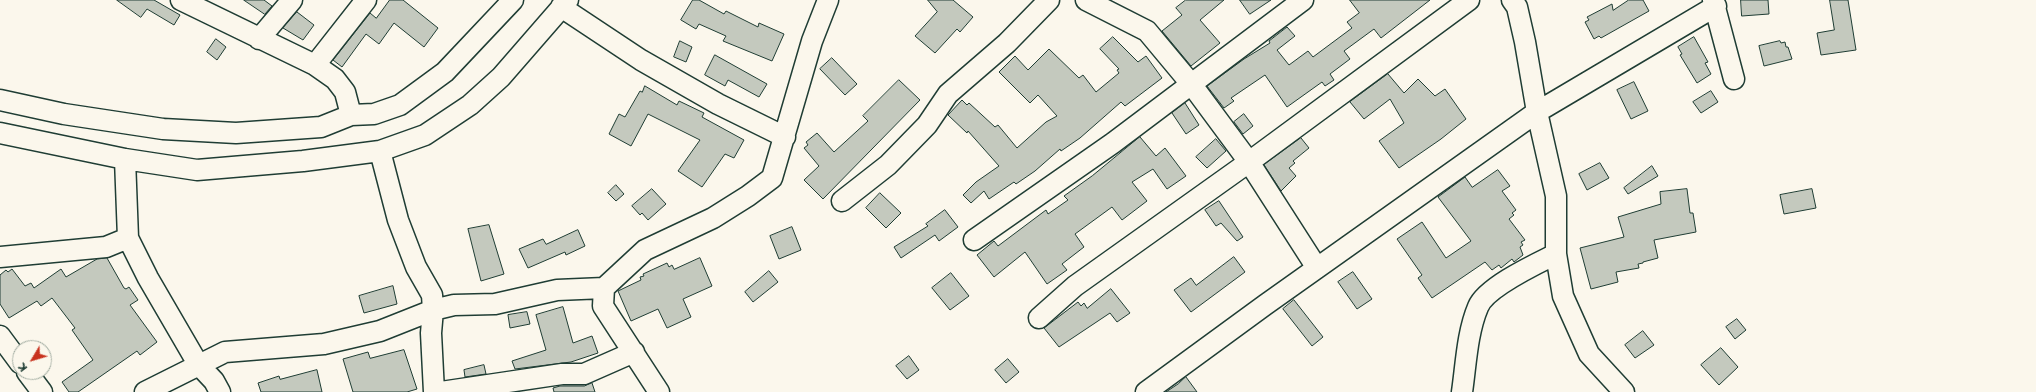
<!DOCTYPE html>
<style>
body{margin:0}
#map{position:relative;width:2036px;height:392px;overflow:hidden;background:#fbf7ec;font-family:"Shantell Sans",sans-serif}
canvas{display:block}
.north{position:absolute;left:12px;top:340px;width:40px;height:40px;box-sizing:border-box;background:#fbf7ec;border:1px solid #a3ada2;border-radius:50%;rotate:232deg;font-size:11px;font-weight:700;line-height:16px;text-align:center;color:#1f3d34}
.north::after{content:'';display:block;margin:auto;width:14px;height:18px;background:#c8321e;clip-path:polygon(50% 0,100% 100%,50% 72%,0 100%)}
</style>
<div id="map">
<canvas width="2036" height="392"></canvas>
<div class="north">K</div>
</div>
<script>
const ctx = document.querySelector('canvas').getContext('2d');
ctx.lineJoin = 'round';
function fillPath(path, color) {
  ctx.fillStyle = color;
  ctx.fill(path, 'evenodd');
}
function trace(path, color, width, dash) {
  ctx.strokeStyle = color;
  ctx.lineWidth = width;
  ctx.lineCap = dash ? 'butt' : 'round';
  ctx.setLineDash(dash || []);
  ctx.stroke(path);
}
const building = new Path2D(`
 M117 0H154L180 15 174 25 147 9 141 17Z
 M244 0H264L272 6 265 14Z
 M390 0H403L438 28 424 47 394 23 379 44 366 34 342 67 333 60 370 13 376 18Z
 M693 0H699L724 14 726 11 758 27 759 23 784 34 772 61 723 41 726 36 699 24 696 29 681 20Z
 M928 0H953L973 17 960 32 957 29 935 53 915 36 937 12Z
 M1186 0H1224L1200 20 1220 43 1191 66 1162 31 1182 15 1176 8Z
 M1240 0H1271L1250 14Z
 M1350 0H1430L1381 38 1374 29 1344 51 1350 59 1330 74 1334 80 1325 86 1322 82 1287 107 1265 75 1231 98 1234 101 1224 108 1207 86 1244 59 1270 43 1269 41 1287 27 1295 36 1277 50 1289 65 1308 51 1313 57 1352 28 1347 22 1359 13Z
 M1629 0H1643L1649 11 1601 38 1599 36 1594 39 1585 22 1589 20 1587 17 1612 4 1613 10Z
 M1741 0H1768L1769 14 1742 16Z
 M1830 0H1848L1856 50 1821 55 1817 33 1834 30Z
 M297 12 314 25 303 40 283 28Z
 M1113 37 1138 62 1146 56 1162 78 1125 106 1121 102 1080 138 1061 151 1060 149 1035 171 1016 184 1014 182 989 199 984 191 971 203 963 195 976 182 999 166 968 131 967 133 948 115 962 100 967 105 969 103 995 127 998 125 1017 148 1046 122 1057 116 1038 95 1030 103 999 72 1015 56 1028 70 1049 49 1079 78 1083 75 1096 92 1119 73 1117 70 1119 69 1100 49Z
 M1694 37 1708 62 1705 63 1711 74 1697 83 1680 55 1682 54 1678 47Z
 M216 39 226 47 217 60 207 52Z
 M680 41 692 47 686 62 674 57Z
 M1780 41 1781 43 1785 42 1786 47H1788L1792 59 1764 66 1759 46Z
 M715 55 767 84 759 97 728 80 725 86 705 75Z
 M832 58 857 84 845 95 820 69Z
 M1388 74 1404 93 1418 79 1435 96 1445 89 1466 119 1441 139 1399 168 1379 141 1404 123 1390 99 1364 119 1350 102Z
 M899 80 920 100 823 199 804 180 819 166 804 148 808 145 806 142 817 133 834 152 868 121 863 116Z
 M1634 82 1648 111 1631 119 1617 90Z
 M645 86 677 105 679 101 704 113 702 117 744 140 734 158 725 154 702 187 678 171 700 140 648 114 631 146 609 134 619 114 625 117 640 91 642 92Z
 M1711 91 1718 102 1701 113 1693 102Z
 M1185 103 1199 125 1186 134 1172 113Z
 M1244 114 1253 126 1243 134 1234 122Z
 M1140 137 1156 156 1165 148 1186 176 1167 189 1153 169 1132 182 1147 201 1122 220 1112 207 1075 234 1084 247 1062 264 1067 270 1047 284 1025 252 994 277 977 255 994 241 998 246 1046 210 1048 214 1068 200 1064 196 1092 176Z
 M1301 138 1309 148 1293 161 1295 163 1289 168 1296 176 1281 191 1264 165Z
 M1216 139 1226 151 1207 168 1196 157Z
 M1600 163 1609 178 1587 190 1579 174Z
 M1652 166 1658 176 1628 194 1624 188Z
 M1498 170 1510 186 1502 191 1516 210 1512 213 1514 215 1509 219 1525 240 1521 242 1523 245 1520 247 1523 255 1514 262 1512 259 1501 268 1499 265 1492 270 1485 262 1432 298 1418 278 1422 275 1397 239 1422 222 1446 258 1471 241 1438 197 1465 177 1472 187Z
 M616 185 624 194 616 201 608 193Z
 M652 189 666 204 648 220 642 213 640 215 632 206Z
 M1687 189 1690 213H1693L1696 232 1654 240 1658 258 1643 262V263L1638 264 1639 268 1616 272 1618 282 1591 289 1580 248 1624 237 1618 217 1661 204 1660 192Z
 M1812 189 1816 208 1784 214 1780 195Z
 M880 193 901 213 886 228 866 208Z
 M1219 201 1243 237 1237 241 1221 223 1216 226 1205 210Z
 M945 210 958 227 939 241 935 235 901 258 894 247 928 226 926 224Z
 M489 225 504 274 481 281 468 229Z
 M792 227 801 250 779 259 770 236Z
 M578 230 585 246 566 255 565 252 528 268 519 249 543 239 546 244Z
 M1234 257 1245 272 1191 312 1174 290 1191 278 1196 285Z
 M107 258 124 288 126 289 129 287 138 300 130 305 157 342 140 355 137 351 78 392H69L62 382 93 360 72 330 75 328 52 298 41 306 37 301 9 318 0 304V275L6 270 8 272 12 269 25 286 31 283 34 288 61 269 66 277 97 259Z
 M700 258 712 286 683 299 691 317 667 328 658 309 631 321 618 291 641 280 640 277 644 276 643 274 667 263 669 267 672 265 674 269Z
 M769 271 778 282 753 302 745 292Z
 M1353 272 1372 299 1357 309 1338 282Z
 M951 273 969 296 950 310 932 288Z
 M393 286 397 304 364 313 359 296Z
 M1111 289 1130 313 1117 322 1110 313 1059 347 1044 328 1078 302 1081 306 1084 303 1087 308Z
 M1294 300 1323 337 1312 346 1283 309Z
 M563 307 573 343 592 336 598 353 571 362 515 369 512 361 546 350 536 315Z
 M527 312 530 324 510 328 508 315Z
 M1737 319 1746 330 1735 339 1726 327Z
 M1643 331 1654 345 1635 358 1625 345Z
 M1721 348 1738 367 1719 385 1701 365Z
 M404 350 417 389 407 392H353L343 359 368 352 370 358Z
 M909 356 919 370 907 379 896 366Z
 M1008 359 1019 372 1006 383 995 370Z
 M484 365 486 374 465 377 464 370Z
 M317 370 322 392H261L258 383 279 376 280 379Z
 M1186 377 1197 392H1166L1178 384Z
 M592 383 595 392H554L553 388 560 386H584Z`);
const minor = new Path2D(`
 M181 0 315 65 335 79 345 92 351 115
 M1086 0 1147 31 1192 85 1249 162 1317 268
 M1512 0 1517 7 1525 42 1537 112 1556 196V254L1563 296 1589 354 1624 392
 M1713 0 1734 79
 M561 7 641 60 718 104 785 137
 M259 39 292 0
 M315 65 366 0
 M0 100 64 114 163 129 236 133 321 127 351 115 374 114 400 105 445 72 513 0
 M0 133 125 159 197 170 303 161 380 151 425 135 470 105 501 77 568 0
 M380 151 398 220 416 267 432 295 433 310 454 305 495 304 557 290 604 288
 M125 159 128 238 148 278 198 364 214 381 220 392
 M842 201 888 165 927 125 948 94 1007 43 1049 0
 M974 240 1113 143 1303 0
 M0 257 106 247 128 238
 M1039 318 1075 286 1249 162 1469 0
 M0 336 20 363
 M27 372 42 392
 M145 392 225 352 324 344 380 331 433 310 431 333 434 392
 M441 392 562 374H584L634 352
 M659 392 603 306 604 288 645 250 713 218 748 196 772 178 812 41 828 0
 M1146 392 1265 305 1537 112 1716 6
 M1462 392C1466 365 1467 333 1478 307 1486 287 1536 264 1556 254`);
fillPath(building, '#c4c9be');
trace(building, '#1f3d34', 1);
trace(minor, '#1f3d34', 23);
trace(minor, '#fbf7ec', 20);
</script>
